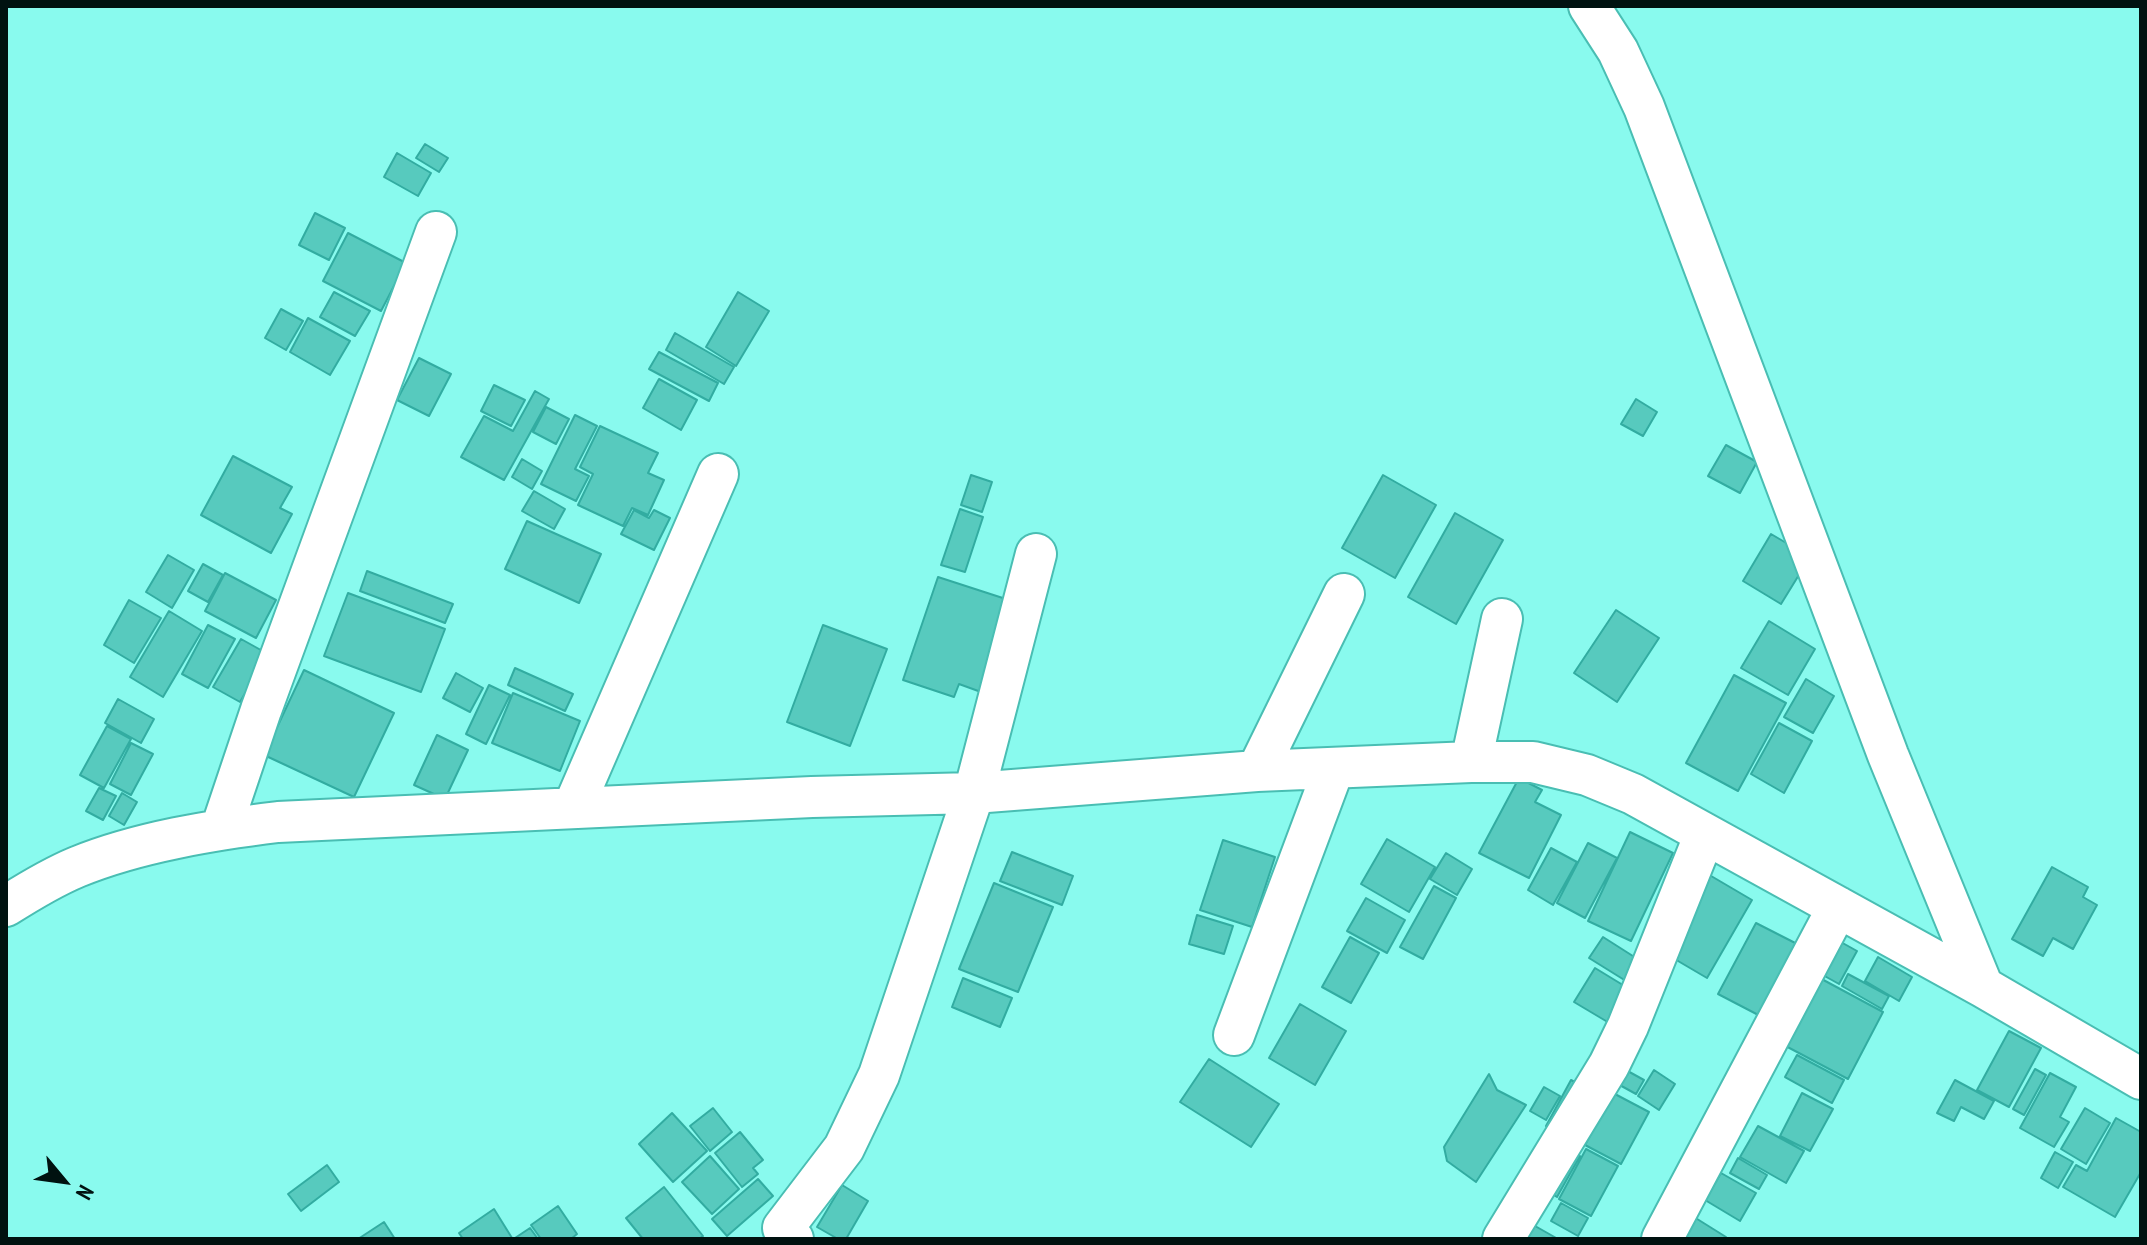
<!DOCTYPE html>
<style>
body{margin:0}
#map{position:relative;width:2147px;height:1245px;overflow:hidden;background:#89faee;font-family:"PT Sans Narrow",sans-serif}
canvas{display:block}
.frame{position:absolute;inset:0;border:8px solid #001210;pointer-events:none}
.north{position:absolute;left:24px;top:1141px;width:80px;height:80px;-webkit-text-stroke:6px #89faee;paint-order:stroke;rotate:119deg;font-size:22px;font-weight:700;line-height:32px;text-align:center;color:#001210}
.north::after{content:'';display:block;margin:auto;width:28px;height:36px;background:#001210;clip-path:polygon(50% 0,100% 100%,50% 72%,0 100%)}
</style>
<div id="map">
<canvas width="2147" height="1245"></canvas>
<div class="frame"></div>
<div class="north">N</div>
</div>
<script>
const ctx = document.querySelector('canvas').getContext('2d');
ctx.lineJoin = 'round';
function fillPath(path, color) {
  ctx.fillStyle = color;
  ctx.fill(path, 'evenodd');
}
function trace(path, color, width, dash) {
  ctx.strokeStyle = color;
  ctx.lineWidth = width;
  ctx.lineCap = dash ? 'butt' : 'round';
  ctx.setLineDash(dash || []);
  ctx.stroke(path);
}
const building = new Path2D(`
 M425 144 448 158 439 172 416 158Z
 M397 153 431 173 418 196 384 177Z
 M315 213 345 228 329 260 299 245Z
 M348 233 406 263 381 311 323 281Z
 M334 292 370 311 355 336 320 317Z
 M738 292 769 311 736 366 706 347Z
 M281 309 303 321 286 350 265 338Z
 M308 318 350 341 330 375 290 352Z
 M675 333 734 367 724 384 666 350Z
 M659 352 718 383 709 401 649 369Z
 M419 358 451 374 429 416 397 400Z
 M659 379 697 400 681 430 643 408Z
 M494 385 525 400 511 426 481 411Z
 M535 391 549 399 504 480 461 457 484 416 513 431Z
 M1636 399 1657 412 1643 436 1621 424Z
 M546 407 569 419 556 444 533 432Z
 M575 415 597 426 575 469 589 476 576 501 541 484Z
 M600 426 658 453 648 473 664 480 648 515 632 508 623 526 578 505 593 474 580 467Z
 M1726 445 1757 462 1740 493 1708 476Z
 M233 456 292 487 280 508 292 514 271 553 201 515Z
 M522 459 542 471 532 489 512 477Z
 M971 475 992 482 982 512 961 505Z
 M1383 475 1436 505 1395 578 1342 548Z
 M534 491 565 509 554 529 522 511Z
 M960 509 983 517 965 572 941 565Z
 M634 510 649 518 654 510 670 518 654 550 621 534Z
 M1455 513 1503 540 1456 624 1408 597Z
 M527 521 601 554 579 603 505 569Z
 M1771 534 1810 557 1781 604 1743 581Z
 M168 555 194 570 172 608 146 592Z
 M203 564 223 575 208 602 188 591Z
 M367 571 453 604 445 623 360 591Z
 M225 573 276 600 256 638 205 611Z
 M938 577 1012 601 981 692 959 684 954 697 903 680Z
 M348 593 445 629 421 692 324 656Z
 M129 600 161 618 134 663 104 645Z
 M1616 610 1659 638 1617 702 1574 673Z
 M169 611 202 631 163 697 130 677Z
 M1769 621 1815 649 1788 695 1741 668Z
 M208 625 235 639 208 688 182 674Z
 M823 625 887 649 850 746 787 722Z
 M241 639 268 654 240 702 213 687Z
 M515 668 573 694 565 711 508 685Z
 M304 670 394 713 354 797 264 755Z
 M456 673 483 688 470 712 443 698Z
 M1734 675 1786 703 1738 791 1686 763Z
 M1806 679 1834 696 1813 733 1784 717Z
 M489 685 510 695 486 744 466 734Z
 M513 693 580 721 560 771 492 743Z
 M118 699 154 719 141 743 105 723Z
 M1779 723 1812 741 1784 793 1751 774Z
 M107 726 131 739 104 788 80 775Z
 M437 735 468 750 445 799 414 785Z
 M131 743 153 754 131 795 110 784Z
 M1519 778 1542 790 1535 802 1561 815 1529 878 1479 853Z
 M99 788 116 796 103 820 86 811Z
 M122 793 137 802 124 825 109 816Z
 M1630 832 1673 853 1631 941 1588 921Z
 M1387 839 1435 867 1409 912 1361 884Z
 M1223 840 1275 857 1252 927 1200 910Z
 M1588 843 1617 858 1585 918 1557 903Z
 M1551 848 1577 862 1553 905 1528 890Z
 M1012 852 1073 876 1062 905 1000 881Z
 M1446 853 1472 869 1457 895 1430 879Z
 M2052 867 2088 887 2083 897 2097 905 2073 949 2053 938 2043 956 2012 939Z
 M1706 873 1752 900 1707 978 1661 951Z
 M994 883 1053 907 1018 992 959 969Z
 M1434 886 1456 898 1423 959 1400 947Z
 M1366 898 1405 920 1387 953 1347 931Z
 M1197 915 1233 926 1224 954 1189 944Z
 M1756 923 1803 947 1766 1019 1718 994Z
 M1350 937 1379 953 1351 1003 1322 987Z
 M1603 937 1647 965 1634 986 1589 958Z
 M1839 941 1857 951 1839 984 1821 974Z
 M1878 957 1912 977 1899 1001 1865 981Z
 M1595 968 1636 993 1616 1027 1574 1002Z
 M1848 974 1889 996 1882 1009 1842 986Z
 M1816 976 1883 1012 1848 1079 1780 1043Z
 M963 978 1012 998 1000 1027 952 1007Z
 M1300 1004 1346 1031 1315 1085 1269 1058Z
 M2009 1031 2041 1048 2009 1107 1977 1090Z
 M1797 1055 1844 1080 1832 1103 1785 1077Z
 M1209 1059 1279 1104 1251 1147 1180 1102Z
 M1624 1069 1644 1080 1636 1094 1616 1083Z
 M2035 1069 2046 1075 2024 1115 2013 1109Z
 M1654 1070 1675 1084 1659 1110 1638 1096Z
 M2050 1073 2076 1087 2060 1117 2069 1122 2054 1147 2020 1128Z
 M1489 1074 1497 1090 1526 1105 1476 1182 1447 1161 1444 1147Z
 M1571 1080 1588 1089 1563 1135 1546 1126Z
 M1955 1080 1994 1101 1984 1119 1961 1107 1954 1121 1937 1113Z
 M1544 1087 1560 1096 1546 1120 1530 1111Z
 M1613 1093 1649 1112 1621 1164 1585 1145Z
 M1802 1093 1833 1109 1810 1151 1780 1136Z
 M713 1108 732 1132 710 1151 690 1126Z
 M2085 1108 2110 1123 2086 1164 2061 1149Z
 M672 1113 707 1151 673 1182 639 1144Z
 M2116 1118 2141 1132V1172L2115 1217 2063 1187 2076 1165 2087 1171Z
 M1758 1126 1804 1151 1786 1183 1740 1157Z
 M740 1132 763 1160 753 1168 758 1174 742 1187 715 1153Z
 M1568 1149 1580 1156 1557 1197 1545 1190Z
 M1586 1149 1618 1166 1591 1216 1559 1199Z
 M2055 1152 2073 1162 2058 1188 2041 1178Z
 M710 1156 739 1189 712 1214 682 1182Z
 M1738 1158 1767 1175 1759 1189 1730 1173Z
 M327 1165 339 1182 301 1211 288 1194Z
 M1721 1173 1756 1193 1740 1221 1705 1200Z
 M758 1179 773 1196 727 1236 712 1219Z
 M842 1185 868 1201 846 1239H838L817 1227Z
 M664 1187 703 1236 699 1239H643L626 1218Z
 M1561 1203 1588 1218 1578 1236 1551 1221Z
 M558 1206 577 1234 571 1239H541L531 1225Z
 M494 1209 512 1238 463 1239 459 1233Z
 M1694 1217 1726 1237 1725 1239H1681Z
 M384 1222 395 1239H358Z
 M1528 1222 1558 1239H1518Z
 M530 1228 538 1239 515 1238Z`);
const minor = new Path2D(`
 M1589 6 1618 51 1644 107 1888 755 1983 987
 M1471 762 1502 619
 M1257 771 1344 594
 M573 808 718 474
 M221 829 261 710 436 232
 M6 906C28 892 53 877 77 867 138 842 213 830 278 822L812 797 974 793 1257 771 1471 762H1533L1587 775 1633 794 1983 987 2141 1079
 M1234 1035 1334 768
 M793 1239 783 1228 844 1148 879 1075 974 793 1036 554
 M1503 1239 1609 1065 1628 1026 1705 834
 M1662 1239 1838 907`);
fillPath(building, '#57cabe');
trace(building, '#32aca1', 2);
trace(minor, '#49beb3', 44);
trace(minor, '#fff', 40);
</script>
